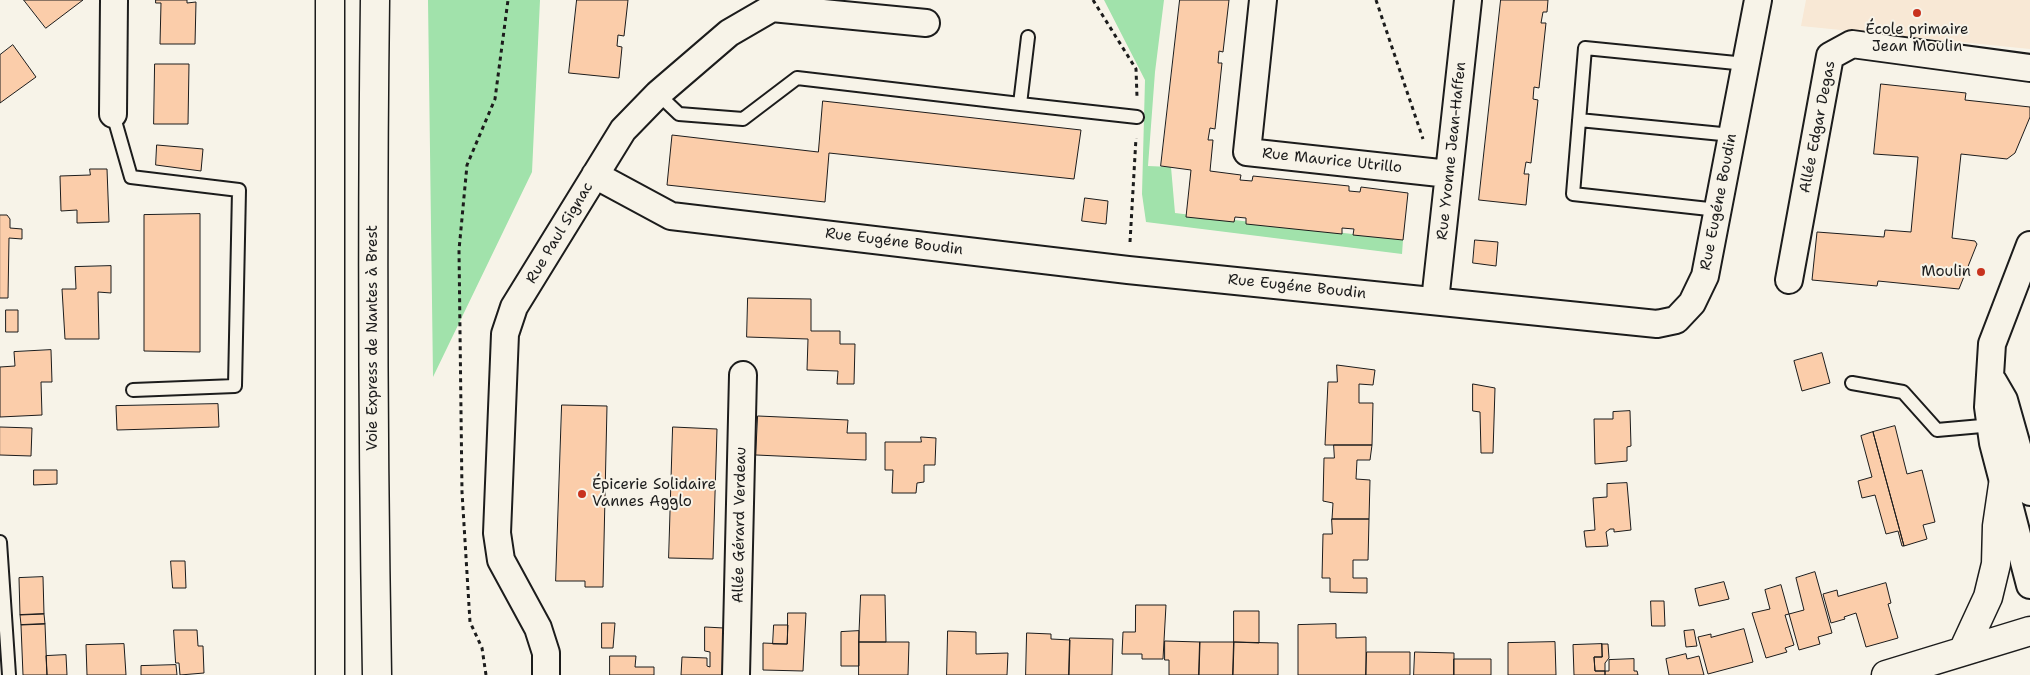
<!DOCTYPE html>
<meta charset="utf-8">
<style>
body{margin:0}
canvas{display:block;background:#f7f3e8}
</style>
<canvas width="2030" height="675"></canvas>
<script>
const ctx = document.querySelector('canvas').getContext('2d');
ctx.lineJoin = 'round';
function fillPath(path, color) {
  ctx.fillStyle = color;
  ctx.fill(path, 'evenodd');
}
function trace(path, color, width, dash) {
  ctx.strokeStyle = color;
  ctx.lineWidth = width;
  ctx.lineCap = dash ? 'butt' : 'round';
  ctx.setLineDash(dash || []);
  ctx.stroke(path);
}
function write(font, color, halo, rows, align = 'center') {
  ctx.font = font + ' "Shantell Sans",sans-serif';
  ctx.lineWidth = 4;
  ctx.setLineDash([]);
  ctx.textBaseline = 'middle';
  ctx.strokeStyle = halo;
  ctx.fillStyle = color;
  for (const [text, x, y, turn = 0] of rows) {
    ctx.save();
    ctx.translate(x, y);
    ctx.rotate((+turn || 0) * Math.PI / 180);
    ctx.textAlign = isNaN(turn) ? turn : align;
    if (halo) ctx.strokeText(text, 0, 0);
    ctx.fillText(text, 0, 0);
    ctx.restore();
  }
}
const built = new Path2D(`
 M1806 0H2030V49L1801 26Z`);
const green = new Path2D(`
 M428 0H540L532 172 433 377Z
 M1104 0H1164L1155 72 1148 166 1171 167 1175 213 1403 240 1402 254 1146 222 1142 194 1145 80Z`);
const building = new Path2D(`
 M24 0H83L46 28Z
 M156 0H187V3L196 2 195 44H160L161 3H156Z
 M577 0H628L624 36 618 35 617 46 622 47 619 78 569 73Z
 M1180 0H1229L1223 52 1219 51 1218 63H1222L1215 129 1210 128 1208 140H1213L1210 171 1241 175 1240 180 1252 181 1253 176 1349 186V191L1360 192 1361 187 1408 193 1403 240 1353 235 1354 229 1342 228V234L1246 224V218L1235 217 1234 222 1186 217 1191 170 1161 166Z
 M1501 0H1548L1547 12H1543L1541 23H1546L1539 88 1534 87 1533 99 1538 100 1531 163 1526 162 1524 174H1529L1526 205 1479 200Z
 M13 45 36 77 0 103V55Z
 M155 64H189L188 124H154Z
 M1881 84 1966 93 1965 100 2030 107V117L2015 153 2007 159 1961 154 1952 238 1975 241 1977 244 1959 289 1878 281 1877 286 1812 280 1817 232 1884 237 1885 230 1911 232 1918 157 1874 154Z
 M823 101 1081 130 1074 179 829 153 825 202 667 185 672 135 818 152Z
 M157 145 203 149 201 171 156 165Z
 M90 169H107L109 222 77 223V210L61 211 60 176 90 175Z
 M1085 198 1108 201 1106 224 1082 221Z
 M200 214V352L144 351V215Z
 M0 215H7L10 219V228L22 229V239L9 238 8 298H0Z
 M1475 240 1498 242 1496 266 1473 263Z
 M111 266V293L98 292 99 339H65L62 289H76L75 267Z
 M748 298 811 299V331H840V344H855L854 384H837L838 371 807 370 808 339 747 337Z
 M6 310H18V332H6Z
 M51 350 52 382H41L42 415 0 417V367L15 366 14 352Z
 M1822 353 1830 383 1802 391 1794 361Z
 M1337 365 1375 370 1373 385 1359 384V403H1373L1372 445H1325L1328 382H1337Z
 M1473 384 1495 388 1493 453H1481L1480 412 1473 411Z
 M218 404 219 427 117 430 116 406Z
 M562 405 607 406 603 587H585V581H556Z
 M1630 411 1631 446 1627 447V461L1595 464 1594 419H1613V412Z
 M758 416 848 420 847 433H866V460L756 455Z
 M1895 426 1907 474 1922 470 1935 522 1923 525 1927 539 1904 546 1873 432Z
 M0 427 32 428 31 456 0 455Z
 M673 427 717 429 713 559 669 558Z
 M1873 432 1904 546H1902L1898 531 1886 534 1875 495 1862 498 1858 481 1872 477 1861 436Z
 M921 437 936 438 935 465H924V482L917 483 916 493H892L893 470H885V442H921Z
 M1334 445H1372L1370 460H1357L1356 479 1370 480 1369 519H1332L1333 503 1323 501 1324 458H1334Z
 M34 470H57V484L34 485Z
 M1627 483 1631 530 1614 532V529H1610L1606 532 1608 546 1586 547 1584 531 1595 530 1593 498 1607 497V484Z
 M1332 519H1369L1368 560H1353V578H1367V593L1330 592V578H1322L1323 534H1332Z
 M171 561H185L186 588H173Z
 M1815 572 1832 633 1818 637 1820 644 1799 650 1789 614 1804 610 1796 578Z
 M43 577 44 614 20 615 19 578Z
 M1724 582 1729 599 1699 606 1695 589Z
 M1886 583 1891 603 1888 604 1898 638 1866 647 1856 613 1844 617 1845 619 1831 623 1823 594 1837 590 1838 596Z
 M1781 585 1789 614 1785 615 1794 645 1785 648 1787 652 1766 658 1752 613 1770 609 1765 590Z
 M861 595H885L886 642H859Z
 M1651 601H1664L1665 626H1652Z
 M1136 605H1166L1163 659H1142V654H1122L1123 632H1135Z
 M1234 611H1259V643L1234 642Z
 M788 613H806L803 671 763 670V643L787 644Z
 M44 614 45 624 21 625 20 615Z
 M602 623H615L613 648H602Z
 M45 624 47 675H23L21 625Z
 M1336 624V638L1366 637V675H1298V625Z
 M774 625H788L787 644H773Z
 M705 627 724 628V675H681L682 657 707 658V666L710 667V652L705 651Z
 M1744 629 1753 662 1708 674 1698 637 1711 634V637Z
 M174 630H197L198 646H203L204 673 180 675 179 663H176Z
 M1694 630 1697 646 1686 647 1684 631Z
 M859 631V666H841V632Z
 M948 631 976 632V654L1008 653 1007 675H947Z
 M1027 633 1051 634V639L1070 640 1069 675H1026Z
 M1070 638 1113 639 1112 675H1069Z
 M1165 641 1200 642 1199 675H1169V660H1165Z
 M859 642H909L908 675H859Z
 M1200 642H1234L1233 675H1199Z
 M1234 642 1278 643V675H1233Z
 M1555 642 1556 675H1508V643Z
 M124 644 126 675H87L86 645Z
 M1602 644V657H1594L1595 671H1605V675H1574L1573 645Z
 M1602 644H1608L1609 658 1605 663V671H1595L1594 657H1602Z
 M1367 652H1410V675H1366Z
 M1415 652 1454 653V675H1414Z
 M1686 654 1687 659 1699 656 1704 675H1669L1666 659Z
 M66 655 67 675H47L46 656Z
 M610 656H636L635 667H654V675H610Z
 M1454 659H1491V675H1454Z
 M1634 659V671H1637L1638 675H1605V671H1609V660Z
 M176 665 177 675H141V666Z`);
const path = new Path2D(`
 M1093 0 1136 69 1137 97
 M1376 0 1423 139
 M1130 242 1136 138
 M486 675 482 648 470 622 462 492 459 250 467 165 495 99 508 0`);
const service = new Path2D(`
 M658 94 679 114 743 119 797 78 1020 104 1028 37
 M1020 104 1137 117
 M113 114 131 177 239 190 235 386 133 390
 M1579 120 1732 135
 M1718 210 1573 194 1585 48 1746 64
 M1852 383 1903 392 1937 430 1993 425
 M0 542 9 675`);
const minor = new Path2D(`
 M1263 0 1247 152 1449 174
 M113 114 114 0
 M595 175 671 216 1128 270 1657 324 1676 320 1692 303 1705 276 1758 0
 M2030 245 1992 344 1988 407 1993 443 2030 585
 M1789 280 1830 56 1852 44 2030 68
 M1435 301 1468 0
 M1993 381 2004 400 2030 492
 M546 675V653L538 628 501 560 497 533 505 334 514 307 623 130 658 94 729 33 772 8 926 23
 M736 675 743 375`);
const tertiary = new Path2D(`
 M1963 651 1988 597 1996 564 1997 526 2003 485
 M1886 675 2030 631`);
const trunk = new Path2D(`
 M375 0C372 225 373 450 377 675
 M330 675V0`);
const markers = [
 [1917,13,5,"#c8321e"],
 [1981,272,5,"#c8321e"],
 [582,494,5,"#c8321e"]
];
const poiNames = [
 ["École primaire",1917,30],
 ["Jean Moulin",1917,47],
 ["Moulin",1971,272,"right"],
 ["Épicerie Solidaire",592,485,"left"],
 ["Vannes Agglo",592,502,"left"]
];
const streetNames = [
 ["Allée Edgar Degas",1818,127,-79],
 ["Rue Yvonne Jean-Haffen",1452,151,-84],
 ["Rue Maurice Utrillo",1332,161,6],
 ["Rue Eugéne Boudin",1719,202,-79],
 ["Rue Paul Signac",560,233,-59],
 ["Rue Eugéne Boudin",894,242,7],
 ["Rue Eugéne Boudin",1297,287,6],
 ["Voie Express de Nantes à Brest",373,338,-90],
 ["Allée Gérard Verdeau",740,525,-89]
];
fillPath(built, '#f8e8d5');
fillPath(green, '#a1e2ab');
fillPath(building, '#fbcdaa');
trace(building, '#1c1c1c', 1);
trace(service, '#1c1c1c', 16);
trace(minor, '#1c1c1c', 30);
trace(tertiary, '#1c1c1c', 31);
trace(trunk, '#1c1c1c', 31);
trace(path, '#1c1c1c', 3, [4, 4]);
trace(service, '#f7f3e8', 12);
trace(minor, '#f7f3e8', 26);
trace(tertiary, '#f7f3e8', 28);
trace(trunk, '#f7f3e8', 28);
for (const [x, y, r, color] of markers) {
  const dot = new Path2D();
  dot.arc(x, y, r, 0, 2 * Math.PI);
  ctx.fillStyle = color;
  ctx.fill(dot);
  trace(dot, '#f7f3e8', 2);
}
write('15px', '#1c1c1c', '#f7f3e8', poiNames);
write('15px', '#1c1c1c', '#f7f3e8', streetNames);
</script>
